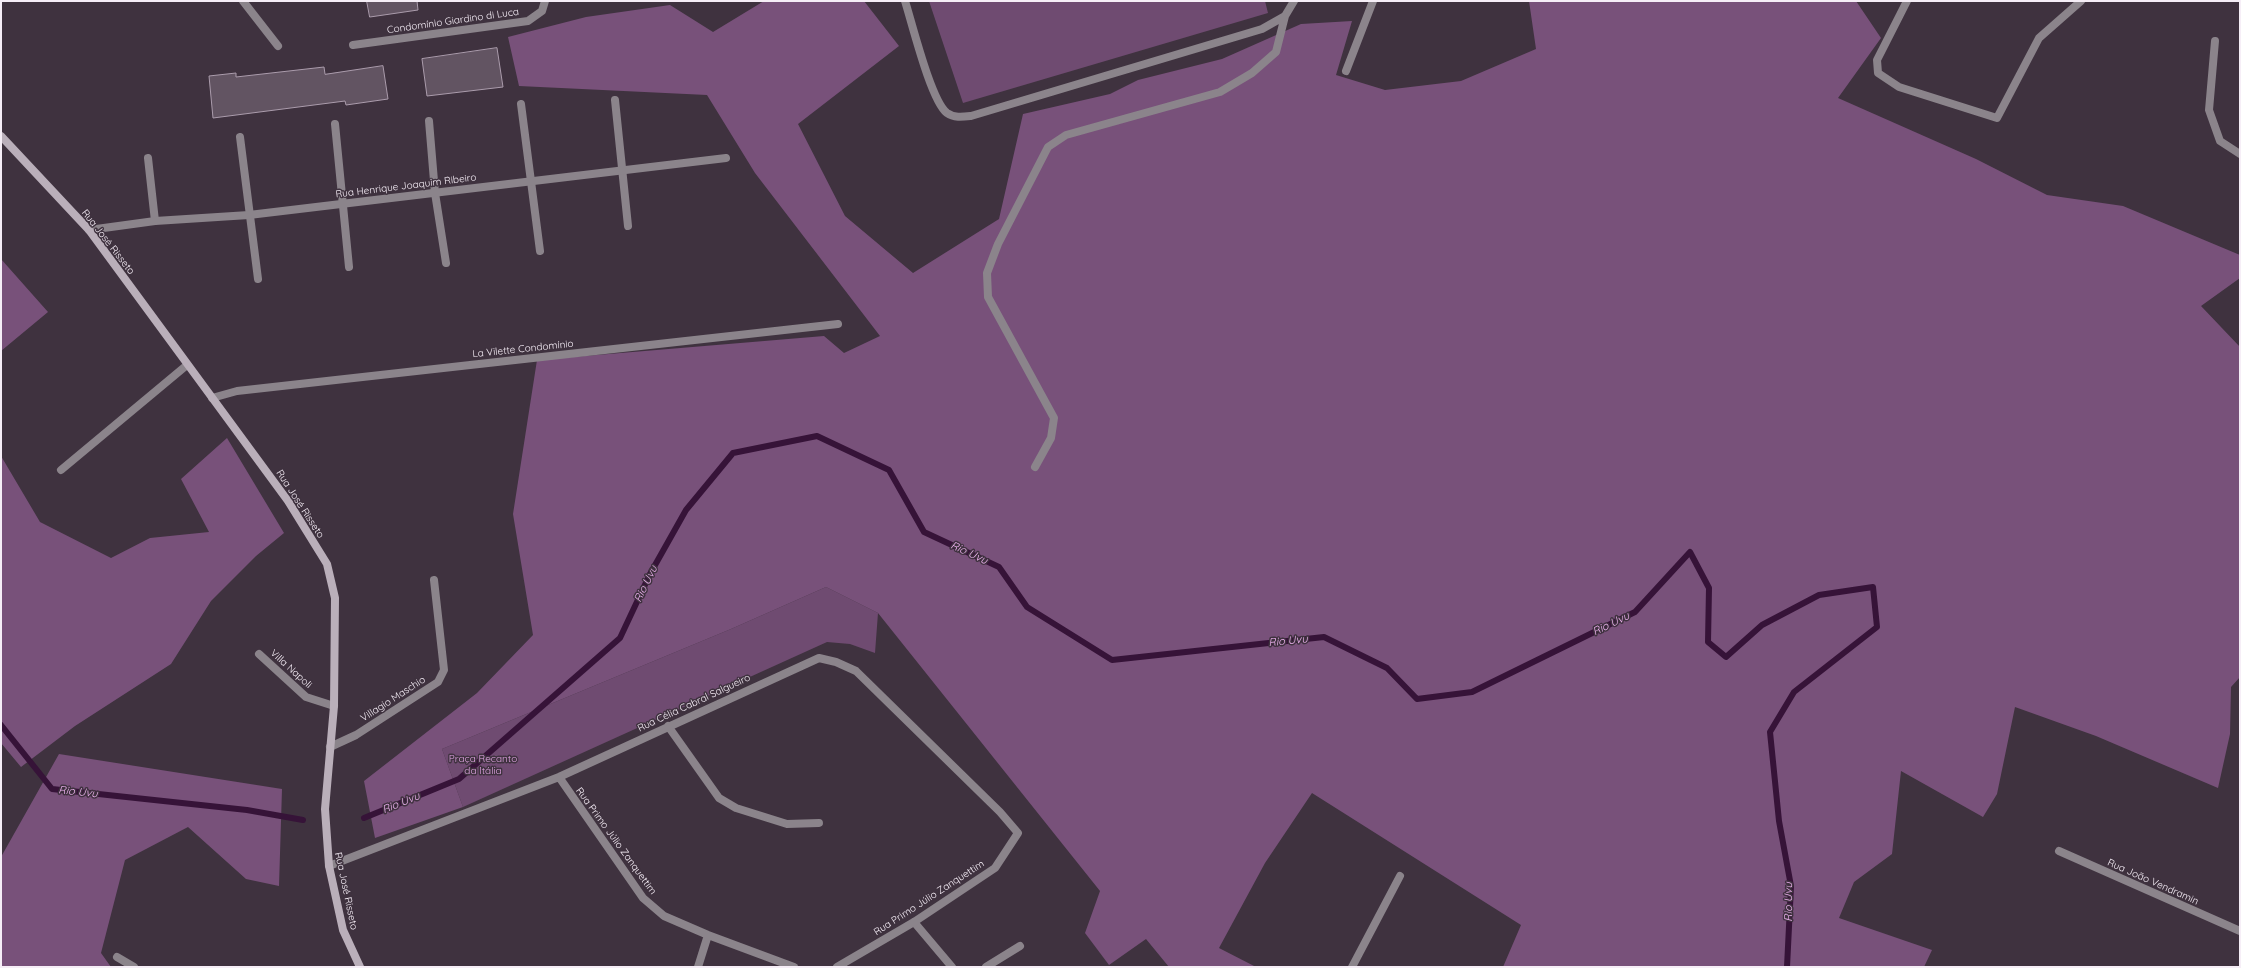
<!DOCTYPE html>
<meta charset="utf-8">
<style>
body{margin:0}
#map{position:relative;width:2241px;height:968px;overflow:hidden;background:#3f323f;font-family:Quicksand,sans-serif}
canvas{display:block}
.frame{position:absolute;inset:0;border:2px solid #f6eef7;pointer-events:none}
</style>
<div id="map">
<canvas width="2241" height="968"></canvas>
<div class="frame"></div>
</div>
<script>
const ctx = document.querySelector('canvas').getContext('2d');
ctx.lineJoin = 'round';
function fillPath(path, color) {
  ctx.fillStyle = color;
  ctx.fill(path, 'evenodd');
}
function trace(path, color, width, dash) {
  ctx.strokeStyle = color;
  ctx.lineWidth = width;
  ctx.lineCap = dash ? 'butt' : 'round';
  ctx.setLineDash(dash || []);
  ctx.stroke(path);
}
function write(font, color, halo, rows, align = 'center') {
  ctx.font = font + ' Quicksand,sans-serif';
  ctx.lineWidth = 3;
  ctx.setLineDash([]);
  ctx.textBaseline = 'middle';
  ctx.strokeStyle = halo;
  ctx.fillStyle = color;
  for (const [text, x, y, turn = 0] of rows) {
    ctx.save();
    ctx.translate(x, y);
    ctx.rotate((+turn || 0) * Math.PI / 180);
    ctx.textAlign = isNaN(turn) ? turn : align;
    if (halo) ctx.strokeText(text, 0, 0);
    ctx.fillText(text, 0, 0);
    ctx.restore();
  }
}
const green = new Path2D(`
 M929 1H1265L1268 13 963 103Z
 M826 587 878 613 875 653 850 644 827 642 463 807 442 749 731 629Z`);
const forest = new Path2D(`
 M764 1H864L899 46 798 124 845 216 913 273 999 219 1023 114 1110 94 1138 80 1222 59 1301 24 1352 21 1336 75 1385 90 1461 81 1536 49 1529 1H1856L1881 38 1838 98 1976 159 2047 195 2123 206 2240 255V278L2201 306 2240 347V677L2231 687 2230 734 2218 788 2096 736 2015 707 1997 794 1983 817 1901 771 1892 854 1854 882 1839 918 1932 950 1924 967H1503L1521 925 1312 793 1265 863 1219 948 1256 967H1169L1146 939 1109 965 1085 933 1100 891 878 613 826 587 731 629 442 749 463 807 375 838 364 781 477 693 533 635 513 514 537 360 824 336 844 353 880 336 755 173 707 95 519 86 508 37 586 17 670 5 713 32Z
 M1 259 48 312 1 351Z
 M227 438 284 533 256 556 211 601 171 664 75 726 21 767 1 743V456L40 522 111 558 150 538 209 532 181 479Z
 M59 754 282 789 279 886 246 879 188 827 125 860 101 953 111 967H1V857Z`);
const stream = new Path2D(`
 M1 725 52 789 247 810 303 820
 M364 818 459 779 620 638 650 574 686 510 733 453 817 436 889 470 924 532 999 567 1027 607 1112 660 1324 637 1387 668 1417 699 1472 692 1635 612 1690 552 1709 588 1708 642 1726 657 1762 625 1819 595 1873 587 1877 627 1794 692 1770 732 1779 821 1791 886 1787 967`);
const building = new Path2D(`
 M367 1H417L418 10 370 17Z
 M497 48 503 87 427 96 422 59Z
 M383 66 388 99 346 105 345 101 213 118 209 76 236 73V77L324 67 325 74Z`);
const lane = new Path2D(`
 M905 1C912 23 931 101 947 113 954 118 962 117 971 116L1262 29 1285 16 1294 1
 M1907 1 1877 60 1878 73 1899 87 1997 118 2039 38 2081 1
 M2215 41 2209 110 2220 141 2240 154
 M615 100 628 226
 M521 104 540 251
 M429 121 435 193 446 263
 M335 124 349 267
 M240 137 258 279
 M148 158 155 221
 M1035 467 1051 438 1054 418 988 297 987 273 998 244 1048 147 1066 135 1220 92 1252 73 1276 52 1285 16
 M914 922 952 967
 M986 967 1020 946`);
const street = new Path2D(`
 M243 1 278 46
 M353 45 528 21 542 11 545 1
 M1346 71 1373 1
 M89 230 155 221 249 215 726 158
 M212 398 237 391 838 324
 M61 470 187 365
 M259 654 306 697 334 706
 M668 726 719 798 736 808 787 824 819 823
 M330 747 356 735 438 682 444 670 434 580
 M559 777 643 898 664 916 708 935 794 967
 M2059 851 2240 931
 M329 866 559 777 819 658 836 662 856 671 1000 812 1018 833 995 868 914 922 837 967
 M117 957 134 967
 M698 967 708 935
 M1352 967 1400 876`);
const secondary = new Path2D(`
 M1 136 89 230 288 501 327 564 335 598 334 706 325 809 329 866 343 930 360 967`);
const streetNames = [
 ["Condomínio Giardino di Luca",453,21,-8],
 ["Rua Henrique Joaquim Ribeiro",406,186,-7],
 ["Rua José Risseto",108,242,52],
 ["La Vilette Condomínio",523,349,-6],
 ["Rua José Risseto",300,504,57],
 ["Villa Napoli",291,669,42],
 ["Villagio Maschio",393,699,-33],
 ["Rua Célia Cabral Salgueiro",694,703,-25],
 ["Rua Primo Júlio Zanquettim",616,841,54],
 ["Rua João Vendramin",2153,882,24],
 ["Rua José Risseto",346,891,78],
 ["Rua Primo Júlio Zanquettim",929,898,-33]
];
const parkNames = [
 ["Praça Recanto",483,759],
 ["da Itália",483,771]
];
const waterNames = [
 ["Rio Uvu",969,553,25],
 ["Rio Uvu",646,584,-64],
 ["Rio Uvu",1611,624,-26],
 ["Rio Uvu",1288,641,-6],
 ["Rio Uvu",78,792,6],
 ["Rio Uvu",401,803,-22],
 ["Rio Uvu",1789,902,-90]
];
fillPath(green, '#6f4b71');
fillPath(forest, '#78517a');
trace(stream, '#361338', 6);
fillPath(building, '#625462');
trace(building, '#ab9cac', 1);
trace(lane, '#8b848b', 8);
trace(street, '#8b848b', 8);
trace(secondary, '#baafba', 8);
write('10px', '#f6eef7', '#3f323f', streetNames);
write('10px', '#e2a5e4', '#3f323f', parkNames);
write('italic 11px', '#f2b4f4', '#3f323f', waterNames);
</script>
